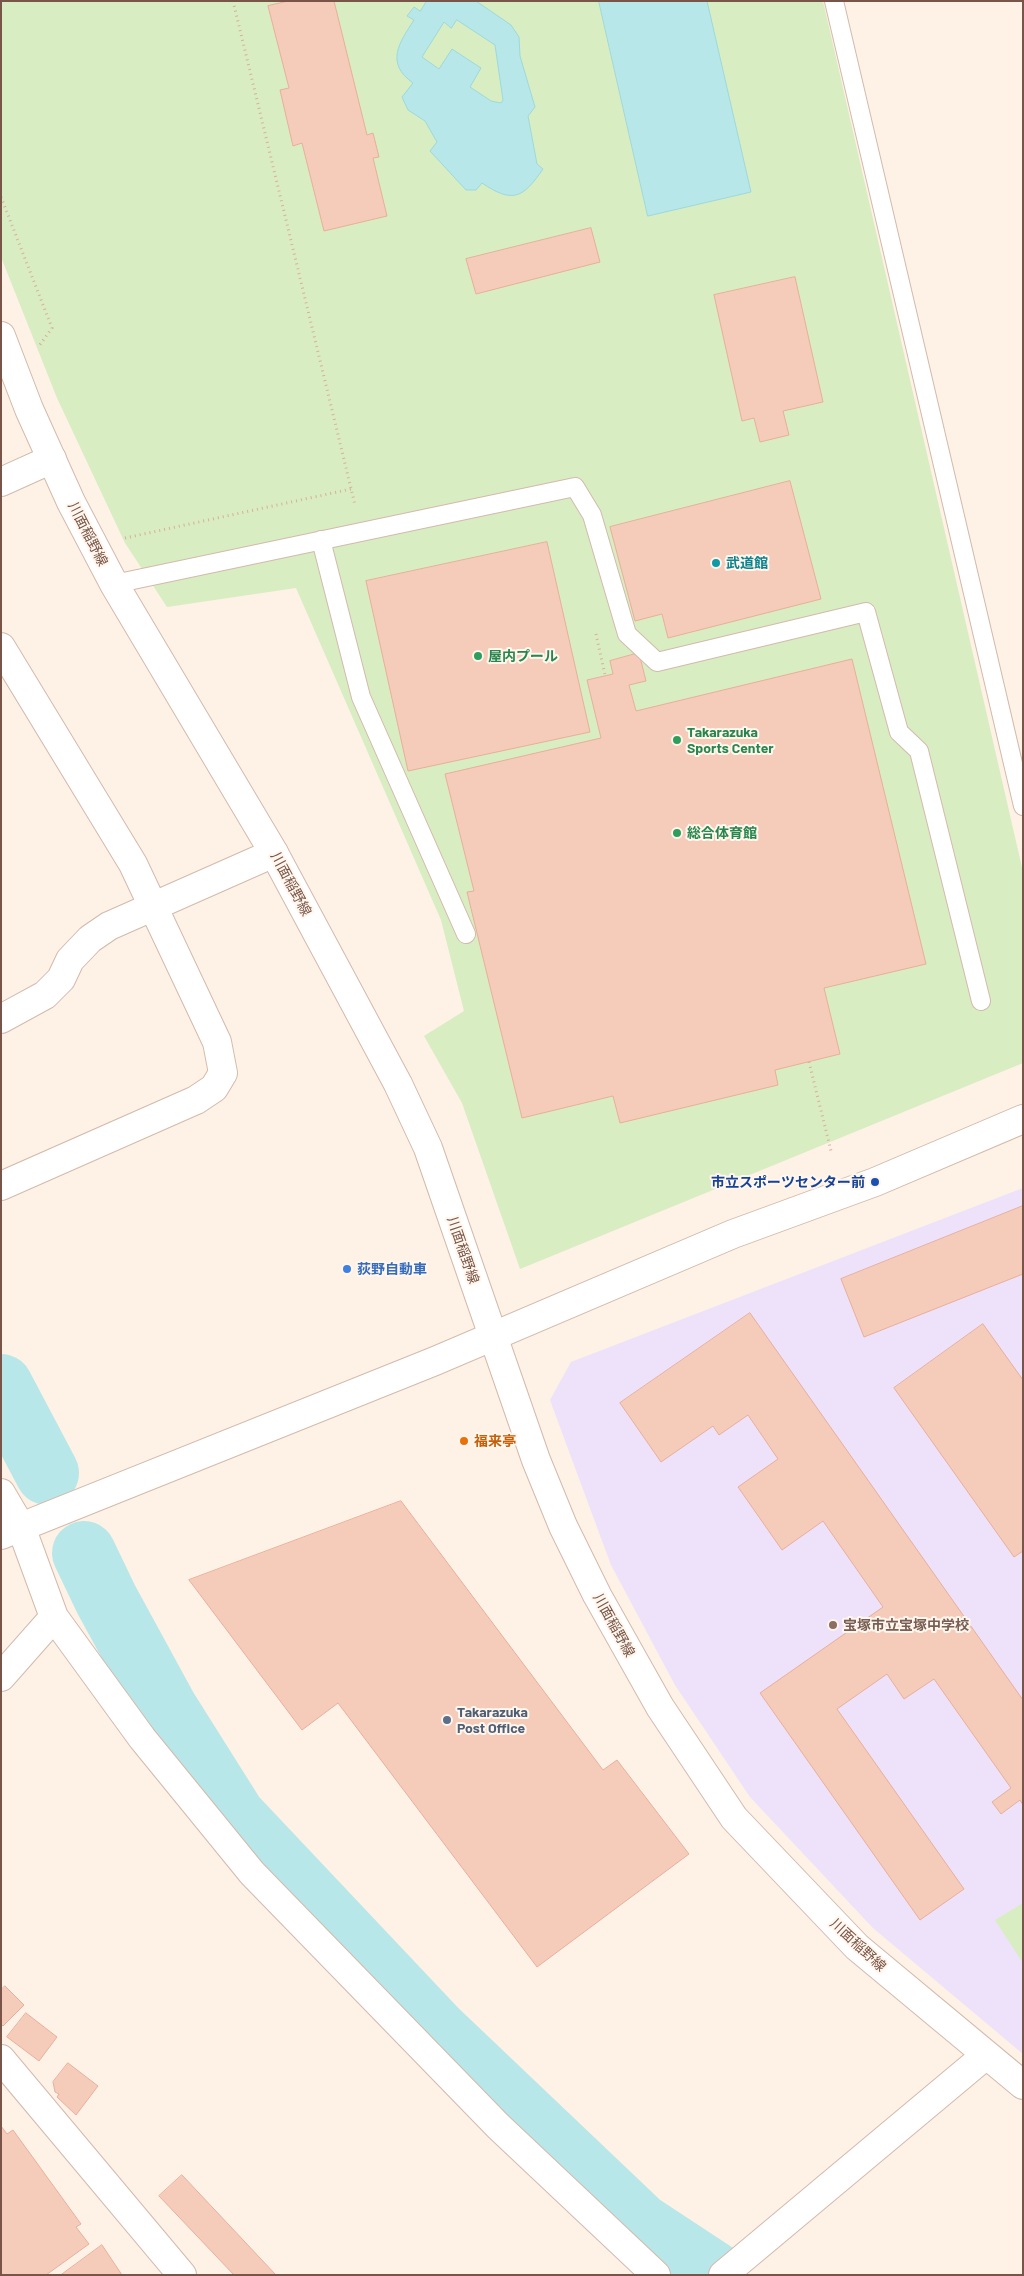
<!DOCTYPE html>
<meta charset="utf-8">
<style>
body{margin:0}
#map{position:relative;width:1024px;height:2276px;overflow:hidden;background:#fef1e5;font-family:Barlow,sans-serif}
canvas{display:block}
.frame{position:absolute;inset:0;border:2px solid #795448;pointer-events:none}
</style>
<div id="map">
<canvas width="1024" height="2276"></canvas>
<div class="frame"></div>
</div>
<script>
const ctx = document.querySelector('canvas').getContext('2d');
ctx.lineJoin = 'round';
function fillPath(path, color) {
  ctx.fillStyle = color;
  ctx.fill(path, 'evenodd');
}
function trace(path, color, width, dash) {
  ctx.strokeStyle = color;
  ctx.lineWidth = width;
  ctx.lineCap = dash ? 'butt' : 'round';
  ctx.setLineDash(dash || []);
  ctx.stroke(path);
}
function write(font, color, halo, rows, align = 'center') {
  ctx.font = font + ' Barlow,"Noto Sans JP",sans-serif';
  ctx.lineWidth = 4;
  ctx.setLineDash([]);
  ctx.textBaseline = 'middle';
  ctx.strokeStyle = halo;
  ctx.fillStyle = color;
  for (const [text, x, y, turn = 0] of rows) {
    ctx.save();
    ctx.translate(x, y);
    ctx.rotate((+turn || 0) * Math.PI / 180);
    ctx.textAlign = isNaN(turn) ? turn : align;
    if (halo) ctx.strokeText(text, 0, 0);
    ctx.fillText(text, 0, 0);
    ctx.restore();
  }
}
const education = new Path2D(`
 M1023 1188V2054L873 1928 750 1797 675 1685 611 1565 550 1400 571 1362Z`);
const green = new Path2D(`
 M1 1H823L1023 872V1063L520 1269 462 1103 424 1036 464 1011 441 920 296 588 167 607 125 543 57 398 1 257Z
 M1023 1903V1963L995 1920Z`);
const water = new Path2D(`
 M427 1H476L511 25 519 37 520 56 535 107 528 116 537 164 543 169C523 198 513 204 482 183L476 190H466L430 151 437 142 425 121 408 110 402 97 413 83C385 63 399 43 414 20L407 16 414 7 420 11ZM457 20 495 45 503 100 501 103 491 101 470 87 481 68 452 49 439 69 422 57 444 22 451 28Z
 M599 1H707L751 192 648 216Z`);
const river = new Path2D(`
 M1 1386 47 1473
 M84 1553 106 1599 166 1709 234 1817 436 2031 640 2225 716 2275`);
const building = new Path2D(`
 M289 1H334L367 135 373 133 379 157 373 158 387 216 324 231 302 143 293 146 280 90 289 88 268 6Z
 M591 228 600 262 476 294 466 259Z
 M795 277 823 402 783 411 789 435 760 442 754 418 742 421 714 295Z
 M790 481 821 599 668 638 662 614 635 621 610 527Z
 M547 542 590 732 408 771 366 581Z
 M639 653 646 681 629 685 636 711 852 659 926 964 824 988 840 1054 775 1070 778 1085 620 1123 613 1096 522 1118 467 892 474 891 445 774 601 738 587 680 613 674 610 661Z
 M1023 1206V1274L864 1337 841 1279Z
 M750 1313 1023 1700V1805L1020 1800 1001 1814 992 1802 1011 1788 934 1679 904 1699 887 1674 837 1709 964 1889 920 1920 760 1693 883 1607 823 1521 782 1550 738 1487 778 1459 748 1415 719 1435 713 1426 661 1462 620 1403Z
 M983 1324 1023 1380V1551L1014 1557 894 1388Z
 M401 1501 603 1770 617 1760 689 1854 537 1967 338 1703 302 1730 189 1580Z
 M5 1986 24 2005 3 2026 1 2024V1990Z
 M26 2013 57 2037 39 2061 7 2037Z
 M68 2063 98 2086 76 2115 57 2097 59 2094 55 2092 53 2082Z
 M1 2126 7 2134 13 2130 81 2224 76 2227 89 2244 46 2275H1Z
 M182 2175 276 2275H234L159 2196Z
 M102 2245 122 2275H61Z`);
const path = new Path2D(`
 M233 1 355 505
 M1 197 52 328 39 346
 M125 538 351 489
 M596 634 605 675
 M809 1062 831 1151`);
const service = new Path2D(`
 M834 1 1023 806
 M321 540 361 697 466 934
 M114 584 575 487 592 515 627 634 657 662 866 612 899 732 919 751 981 1001`);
const minor = new Path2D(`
 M1 482 52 459
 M1 647 133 864 217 1042 223 1073 214 1088 196 1100 1 1186
 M1 1019 45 995 61 979 70 960 90 939 109 926 274 853
 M493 1336 536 1460 563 1526 597 1595 660 1707 734 1818 857 1947 1023 2085
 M1 1493 21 1527 54 1617 142 1738 252 1873 498 2126 656 2275
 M1 1677 54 1617
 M1 2059 182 2275
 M723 2275 986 2055`);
const tertiary = new Path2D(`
 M1 336 29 409 71 502 114 584 274 853 398 1084 428 1148 493 1336
 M1 1535 435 1361 733 1234 875 1182 1023 1119`);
const markers = [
 [716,563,5,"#0f9aa8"],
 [478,656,5,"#2e9e5b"],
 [677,740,5,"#2e9e5b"],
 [677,833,5,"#2e9e5b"],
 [875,1182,5,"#1a4fb4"],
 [347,1269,5,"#3f7fe0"],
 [464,1441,5,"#e8710a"],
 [833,1625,5,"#8d6e63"],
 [447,1720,5,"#5c6f8a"]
];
const streetNames = [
 ["川面稲野線",88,534,63],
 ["川面稲野線",291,884,62],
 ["川面稲野線",463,1250,71],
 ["川面稲野線",614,1625,61],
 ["川面稲野線",858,1945,43]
];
const cultureNames = [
 ["武道館",726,563]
];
const leisureNames = [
 ["屋内プール",488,656],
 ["Takarazuka",687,732],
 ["Sports Center",687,748],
 ["総合体育館",687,833]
];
const transitNames = [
 ["市立スポーツセンター前",865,1182]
];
const shopNames = [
 ["荻野自動車",357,1269]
];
const foodNames = [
 ["福来亭",474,1441]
];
const educationNames = [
 ["宝塚市立宝塚中学校",843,1625]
];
const serviceNames = [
 ["Takarazuka",457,1712],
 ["Post Office",457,1728]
];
fillPath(education, '#eee1fa');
fillPath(green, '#d8edc2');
fillPath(water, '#b8e7e9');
trace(water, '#9dd9dc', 1);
trace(river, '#b8e7e9', 64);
fillPath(building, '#f5cbba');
trace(building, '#e9af9a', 1);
trace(service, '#d3baac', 20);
trace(minor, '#d3baac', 30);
trace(tertiary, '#d3baac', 30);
trace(path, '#daae9d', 3, [1, 4]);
trace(service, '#fff', 18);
trace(minor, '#fff', 28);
trace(tertiary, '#fff', 28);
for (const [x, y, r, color] of markers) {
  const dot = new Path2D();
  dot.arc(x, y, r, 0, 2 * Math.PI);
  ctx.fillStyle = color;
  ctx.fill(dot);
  trace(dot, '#fff6ed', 2);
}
write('14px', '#795448', '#fff6ed', streetNames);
write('bold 14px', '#0d838f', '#fff6ed', cultureNames, 'left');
write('bold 14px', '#27864d', '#fff6ed', leisureNames, 'left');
write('bold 14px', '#164399', '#fff6ed', transitNames, 'right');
write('bold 14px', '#366cbe', '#fff6ed', shopNames, 'left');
write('bold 14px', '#c56008', '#fff6ed', foodNames, 'left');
write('bold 14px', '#785e54', '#fff6ed', educationNames, 'left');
write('bold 14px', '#4e5e75', '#fff6ed', serviceNames, 'left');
</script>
